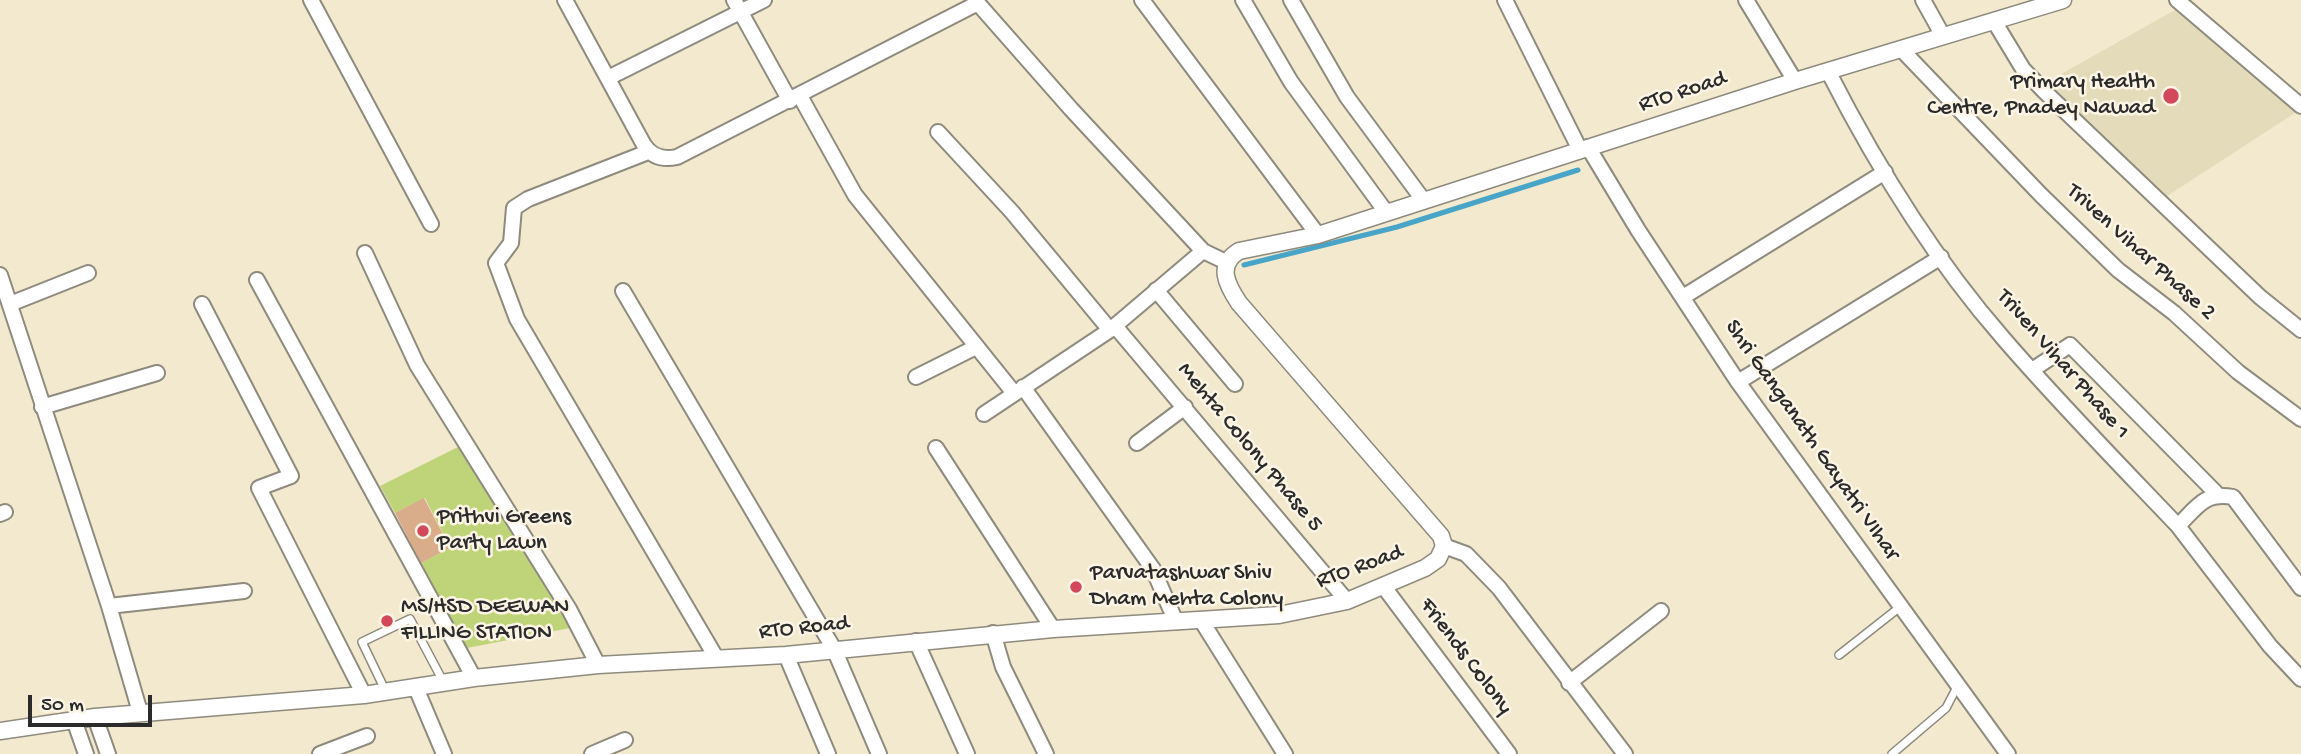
<!DOCTYPE html>
<style>
body{margin:0}
#map{position:relative;width:2301px;height:754px;overflow:hidden;background:#f2e9cf;font-family:"Gochi Hand",sans-serif}
canvas{display:block}
.scale{position:absolute;left:28px;top:695px;width:124px;height:32px;box-sizing:border-box;border:4px solid #2b2b2b;border-top:0;padding-left:9px;font-size:21px;line-height:24px;white-space:nowrap;color:#2b2b2b;-webkit-text-stroke:5px #fcf5e5;paint-order:stroke}
</style>
<div id="map">
<canvas width="2301" height="754"></canvas>
<div class="scale">50 m</div>
</div>
<script>
const ctx = document.querySelector('canvas').getContext('2d');
ctx.lineJoin = 'round';
function fillPath(path, color) {
  ctx.fillStyle = color;
  ctx.fill(path, 'evenodd');
}
function trace(path, color, width, dash) {
  ctx.strokeStyle = color;
  ctx.lineWidth = width;
  ctx.lineCap = dash ? 'butt' : 'round';
  ctx.setLineDash(dash || []);
  ctx.stroke(path);
}
function write(font, color, halo, rows, align = 'center') {
  ctx.font = font + ' "Gochi Hand",sans-serif';
  ctx.lineWidth = 5;
  ctx.setLineDash([]);
  ctx.textBaseline = 'middle';
  ctx.strokeStyle = halo;
  ctx.fillStyle = color;
  for (const [text, x, y, turn = 0] of rows) {
    ctx.save();
    ctx.translate(x, y);
    ctx.rotate((+turn || 0) * Math.PI / 180);
    ctx.textAlign = isNaN(turn) ? turn : align;
    if (halo) ctx.strokeText(text, 0, 0);
    ctx.fillText(text, 0, 0);
    ctx.restore();
  }
}
const built = new Path2D(`
 M2175 10 2298 111 2164 198 2047 82Z`);
const green = new Path2D(`
 M460 446 570 628 467 648 421 563 450 548 425 498 395 513 380 486Z`);
const stream = new Path2D(`
 M1244 265 1397 227 1578 170`);
const building = new Path2D(`
 M424 498 450 548 421 563 395 513Z`);
const service = new Path2D(`
 M1839 655 1900 607
 M386 692 362 642 410 619 444 683
 M1892 754 1946 708 1957 687`);
const minor = new Path2D(`
 M311 0 431 224
 M565 0 644 145C652 157 663 160 677 157L978 3
 M734 0 790 101
 M975 0 1071 109 1203 251 1226 262
 M1142 0 1318 235
 M1243 0 1291 82 1386 212
 M1291 0 1347 97 1424 201
 M1505 0 1580 150
 M1746 0 1795 81
 M1923 0 1943 36
 M2177 0 2301 106
 M1994 21 2023 69 2044 91 2260 297 2301 330
 M1901 49 2041 195 2118 270 2174 313 2238 372 2301 419
 M1828 71C1876 165 1934 259 2003 338 2059 403 2119 464 2178 526 2197 507 2204 492 2233 497L2301 588
 M608 78 764 0
 M800 96 855 195 1014 393
 M938 132 1012 212 1110 330
 M1588 147 1638 230 1738 382 2008 754
 M648 152 528 199 514 208 511 243 496 263 517 319 717 659
 M365 253 417 365 569 609 598 665
 M0 275 109 606 140 712
 M257 280 474 678
 M1156 290 1235 384
 M623 291 834 649 879 754
 M1683 297 1885 172
 M10 304 88 273
 M202 304 291 476 259 488 364 695
 M1115 326 1347 601
 M2032 370 2070 345 2217 494
 M916 377 976 347
 M1738 382 1941 257
 M1023 387 1153 569 1176 622
 M42 407 157 373
 M984 414 1110 330 1203 251
 M1137 443 1185 407
 M936 448 1053 629
 M0 514 5 512
 M2178 526 2270 646 2301 679
 M1444 546 1466 554 1499 588 1625 754
 M1384 587 1509 754
 M109 606 244 591
 M1201 620 1285 754
 M993 633 1003 667 1046 754
 M916 641 967 754
 M786 655 828 754
 M1569 683 1661 611
 M416 688 444 754
 M95 717 108 754
 M74 720 86 754
 M320 754 367 736
 M592 754 625 740`);
const tertiary = new Path2D(`
 M0 731 95 717 364 695 474 678 598 665 786 655 1053 629 1279 615 1347 601 1425 568 1438 559 1444 546 1441 536 1239 303C1227 285 1216 265 1239 251L1318 235 1795 81 2063 0`);
const markers = [
 [2171,96,9,"#d1495b"],
 [423,531,7,"#d1495b"],
 [1076,587,7,"#d1495b"],
 [387,621,7,"#d1495b"]
];
const poiNames = [
 ["Primary Health",2155,83,"right"],
 ["Centre, Pnadey Nawad",2155,109,"right"],
 ["Prithvi Greens",437,518],
 ["Party Lawn",437,544],
 ["Parvatashwar Shiv",1090,574],
 ["Dham Mehta Colony",1090,600],
 ["MS/HSD DEEWAN",401,608],
 ["FILLING STATION",401,634]
];
const streetNames = [
 ["RTO Road",1683,93,-18],
 ["Triven Vihar Phase 2",2140,253,42],
 ["Triven Vihar Phase 1",2062,365,49],
 ["Shri Ganganath Gayatri VIhar",1811,441,55],
 ["Mehta Colony Phase 5",1249,448,50],
 ["RTO Road",1360,568,-20],
 ["RTO Road",804,629,-6],
 ["Friends Colony",1465,657,53]
];
fillPath(built, '#e4dbba');
fillPath(green, '#bfd478');
trace(stream, '#49a5c7', 5);
fillPath(building, '#d9ad8a');
trace(service, '#8e8a7d', 10);
trace(minor, '#8e8a7d', 18);
trace(tertiary, '#8e8a7d', 19);
trace(service, '#fff', 7);
trace(minor, '#fff', 14);
trace(tertiary, '#fff', 16);
for (const [x, y, r, color] of markers) {
  const dot = new Path2D();
  dot.arc(x, y, r, 0, 2 * Math.PI);
  ctx.fillStyle = color;
  ctx.fill(dot);
  trace(dot, '#fcf5e5', 2.5);
}
write('23px', '#2b2b2b', '#fcf5e5', poiNames, 'left');
write('23px', '#2b2b2b', '#fcf5e5', streetNames);
</script>
